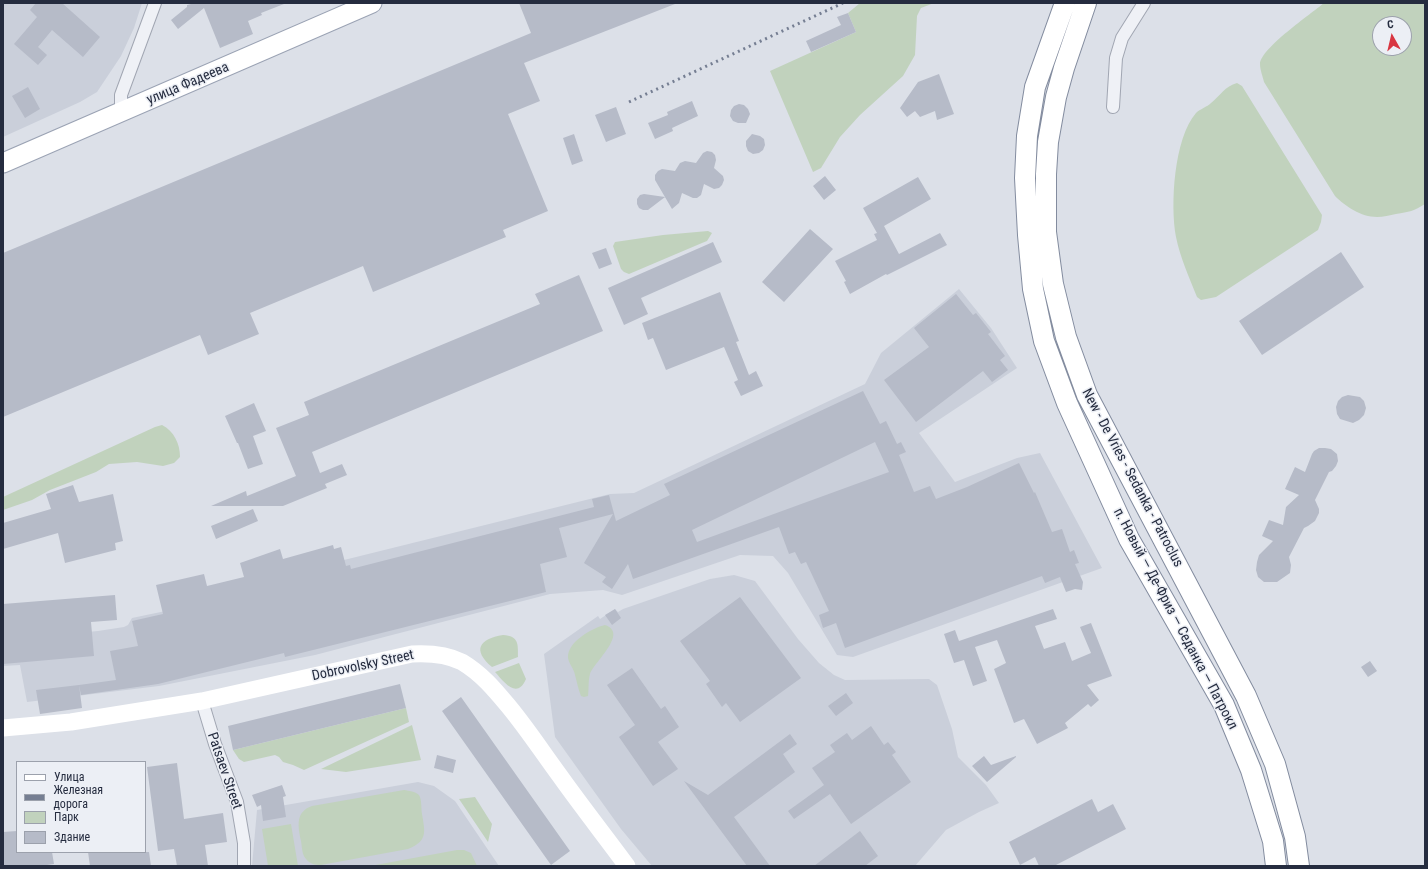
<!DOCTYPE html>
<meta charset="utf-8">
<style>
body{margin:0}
#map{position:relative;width:1428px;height:869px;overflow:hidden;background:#dce0e8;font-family:"Roboto Condensed",sans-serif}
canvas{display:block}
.frame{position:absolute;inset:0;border:4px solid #252c3f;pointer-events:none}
.legend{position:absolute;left:16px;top:761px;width:130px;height:92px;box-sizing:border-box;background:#eceff5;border:1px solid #9ca1ac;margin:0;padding:5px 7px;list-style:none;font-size:12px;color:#252c3f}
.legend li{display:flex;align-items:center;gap:8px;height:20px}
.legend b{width:20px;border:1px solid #9ca1ac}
.north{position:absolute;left:1372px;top:16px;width:40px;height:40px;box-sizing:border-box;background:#eceff5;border:1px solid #9ca1ac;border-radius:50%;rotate:352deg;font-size:11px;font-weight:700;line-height:16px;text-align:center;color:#252c3f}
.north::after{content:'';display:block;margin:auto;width:14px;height:18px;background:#d83641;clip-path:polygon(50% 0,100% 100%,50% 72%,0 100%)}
</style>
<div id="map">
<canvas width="1428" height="869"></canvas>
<div class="frame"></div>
<ul class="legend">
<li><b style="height:5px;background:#fff"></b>Улица</li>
<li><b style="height:5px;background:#757e92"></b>Железная дорога</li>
<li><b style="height:11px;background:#c1d2bd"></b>Парк</li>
<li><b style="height:11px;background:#b6bbc8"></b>Здание</li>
</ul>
<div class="north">С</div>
</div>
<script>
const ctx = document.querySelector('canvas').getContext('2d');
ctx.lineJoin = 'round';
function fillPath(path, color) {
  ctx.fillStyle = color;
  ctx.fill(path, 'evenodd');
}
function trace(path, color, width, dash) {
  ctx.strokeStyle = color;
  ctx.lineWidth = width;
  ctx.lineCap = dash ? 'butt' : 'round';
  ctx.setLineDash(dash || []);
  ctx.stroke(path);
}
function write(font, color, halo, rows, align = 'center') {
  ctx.font = font + ' "Roboto Condensed",sans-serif';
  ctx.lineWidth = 3;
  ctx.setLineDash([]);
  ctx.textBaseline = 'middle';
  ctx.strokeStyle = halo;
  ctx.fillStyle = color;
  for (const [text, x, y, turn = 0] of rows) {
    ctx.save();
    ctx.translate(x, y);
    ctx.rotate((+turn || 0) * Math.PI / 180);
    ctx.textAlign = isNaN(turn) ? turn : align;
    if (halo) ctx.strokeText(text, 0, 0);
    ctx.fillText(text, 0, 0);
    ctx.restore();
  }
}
const built = new Path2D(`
 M3 3H142L134 28 121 56 97 92 80 102 3 137Z
 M959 289 991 328 1017 368 919 433 955 482 1017 458 1040 453 1102 568 853 657 837 655 788 573 773 556 740 555 622 595 603 590 550 594 315 655 159 686 27 702 20 665 3 666V640L98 631 124 627 128 625 132 618 218 600 344 560 610 494 634 493 865 384 881 353Z
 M734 575 755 581 798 639 819 663 834 675 845 680 929 679 937 685 952 729 958 757 986 785 999 803 979 812 946 830 915 866H652L621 829 555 737 544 654 598 616 600 619 615 609 618 612 623 609 710 579Z
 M418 782 434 786 455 801 499 866H252L257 810Z`);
const green = new Path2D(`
 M860 3H934L921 8 917 16 915 55 903 76 860 115 840 137 821 168 813 172 770 71 856 32 848 13Z
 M1324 3H1425V204C1414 211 1409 212 1396 214 1390 215 1383 217 1377 217 1361 217 1345 206 1335 196L1264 82C1263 77 1260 70 1260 64 1261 48 1311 14 1324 3ZM1380 24H1404V48H1380Z
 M1237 83 1242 86 1322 215 1321 222 1318 230 1216 297 1201 300 1197 297C1189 277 1180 257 1176 237 1170 205 1174 138 1196 113 1200 109 1207 107 1211 103 1220 96 1225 86 1237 83Z
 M708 231 712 233 707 241 702 243 629 274 624 272 621 269 613 246 615 242 663 235Z
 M162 425C174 431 180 444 180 457L174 463 163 466 137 462 109 464 96 472 50 490 32 500 3 510V497L155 427Z
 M605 625C629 633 594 662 590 674 588 681 589 689 588 696L584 697 581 696C578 689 577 682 575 675 574 669 569 664 568 658 567 642 592 628 605 625Z
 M503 635C519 636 518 644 518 657L492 667C472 650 479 639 503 635Z
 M519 663 526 679C517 700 504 682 495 672Z
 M406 708 409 722 304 770 293 765 283 762 279 757 275 755 244 762 239 759 233 750Z
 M412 725 421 760 346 772 321 769Z
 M404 790C409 791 415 791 419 795 422 800 421 808 422 814 425 832 428 841 408 849L321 865C315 865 310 864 306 859 302 855 302 847 301 841 298 826 295 812 312 806Z
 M475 797 492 824 488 842 459 799Z
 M291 824 298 866H268L262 829Z
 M457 850H464L471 853 477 866H370Z`);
const building = new Path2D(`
 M36 3H62L100 37 83 57 52 30 38 47 47 55 38 65 14 44 37 17 30 10Z
 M195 3H284V4L261 13 262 15 248 21 253 34 220 48 204 8 178 29 171 20 187 7V5Z
 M519 3 675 4 524 63 540 101 508 114 548 211 503 230 506 237 373 292 363 266 250 313 259 334 208 355 200 335 3 417V253L531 33Z
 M848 13 856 32 811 52 806 41 841 25 837 17Z
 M939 74 954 114 937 120 935 111 920 117 915 111 907 117 900 108 918 82Z
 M28 87 40 109 25 118 12 96Z
 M692 101 698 116 672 128 673 131 655 139 648 123 668 115 667 112Z
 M739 104 744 105 748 109 750 114 746 123H738L733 121 730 116 731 110 734 106Z
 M616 107 626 134 606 142 595 115Z
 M574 134 583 161 572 165 563 138Z
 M752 134 760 136 764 139 765 145 763 150 759 153 753 154 748 151 746 146V141Z
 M707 151 712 152 715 155 716 160 714 168 723 176 724 180 722 185 719 188 714 189 704 184 701 195 697 198H693L682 193 679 203 672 209 655 180V175L658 171 662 169 675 171 680 163 685 161 696 163 703 153Z
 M825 176 836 190 824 200 813 186Z
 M918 177 931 199 884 226 899 254 940 233 947 245 887 275 886 274 850 294 844 282 846 281 835 261 877 240 874 234 877 233 863 208Z
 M644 194 665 197 648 210H643L639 208 637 204V199L640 195Z
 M810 229 833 249 784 302 762 282Z
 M713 242 722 262 641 298 648 314 624 325 608 288Z
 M606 248 612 264 599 269 592 253Z
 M1341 252 1364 287 1262 355 1239 321Z
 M579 275 603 331 312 452 320 473 342 464 347 475 325 484 327 488 283 506H211L246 491 247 496 296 476 276 428 309 415 304 402 540 304 535 294Z
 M720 292 739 341 736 342 749 375 756 371 763 386 741 396 734 382 738 380 724 347 666 370 653 338 648 340 642 323Z
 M956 294 973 315 976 313 991 332 988 334 1005 356 1000 360 1008 370 992 382 983 371 916 422 884 380 929 347 914 328Z
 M863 391 880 424 886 421 897 444 901 442 906 452 899 455 914 492 930 486 936 499 967 487 1019 463 1034 493 1035 492 1052 532 1062 529 1070 552 1074 550 1079 563 1075 564 1083 582 1082 590 1075 589 1066 592 1060 577 1045 583 1042 576 845 648 836 623 823 628 819 615 829 611 806 562 801 564 795 552 789 554 779 527 633 579 628 564 612 589 602 582 606 577 584 563 613 514 559 528 567 557 540 564 546 592 285 657 284 653 158 684 81 695 79 685 116 680 110 651 138 646 132 621 163 614 156 585 204 574 207 586 244 577 240 563 280 549 283 559 333 545 334 549 341 547 346 566 350 565 351 569 594 507 592 499 609 495 616 521 670 495 664 484ZM875 442 889 472 697 542 692 530Z
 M1348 395 1360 397 1364 401 1366 408 1364 415 1359 420 1353 423 1340 419 1337 414 1336 407 1338 401 1342 397Z
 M254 403 266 431 253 436 263 464 248 469 238 443H237L225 416Z
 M1319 448H1325L1331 449 1337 454 1338 461 1336 466 1332 471 1329 472 1315 500 1319 509V513L1315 521 1308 526 1304 528 1289 557 1291 565 1290 573 1277 582H1264L1258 577 1256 570 1257 562 1259 555 1273 541 1262 536 1269 520 1283 525 1286 507 1299 495 1285 489 1295 467 1305 472 1312 454 1314 451Z
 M73 485 79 502 113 494 123 541 115 543 116 550 65 563 58 533 3 549V523L51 509 46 494Z
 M253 509 258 521 216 539 211 526Z
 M115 595 117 620 91 622 94 656 3 664V604Z
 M740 597 801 678 740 722 726 703 722 707 706 684 710 681 680 641Z
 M615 609 621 618 612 625 605 615Z
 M1053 609 1057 619 1035 626 1044 649 1065 642 1072 661 1091 653 1080 627 1091 623 1112 676 1087 685 1099 700 1091 707 1088 704 1065 723 1068 728 1037 744 1024 719 1014 723 994 669 1006 663 997 640 975 647 987 681 973 686 964 660 954 663 944 634 955 630 959 641Z
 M1370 661 1377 671 1368 677 1361 667Z
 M632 668 661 709 665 706 679 727 658 742 678 769 653 786 619 737 635 725 607 685Z
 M400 684 406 708 233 750 228 726Z
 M79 685 82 708 40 714 36 690Z
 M846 693 853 703 836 716 828 706Z
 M461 697 570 851 551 865 442 711Z
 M871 726 884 745 888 742 896 752 892 755 911 782 851 824 830 794 794 819 788 811 824 785 812 768 835 752 830 745 847 733 852 740Z
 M790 734 797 744 783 754 795 772 734 817 770 866H747L684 781 708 795Z
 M437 755 456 760 453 773 434 768Z
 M984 756 991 765 1016 756V757L987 782 972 766Z
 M177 763 184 819 223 813 227 842 205 845 208 866H177L174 849 158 851 147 767Z
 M282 785 286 796 283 797 286 817 263 821 261 805 257 807 252 795Z
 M1092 799 1098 812 1113 804 1126 829 1054 866H1039L1035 857 1020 865 1009 842Z
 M17 831V852H52L54 864 40 866H3V832Z
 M860 831 878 856 865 866H814Z
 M88 852H149L151 866H90Z`);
const minor = new Path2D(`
 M1113 107 1116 58 1122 38 1144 3
 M121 113V95L155 3
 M202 701 215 744 237 802 244 843V866`);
const secondary = new Path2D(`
 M3 728 71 722 202 701 412 654C430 653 446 654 462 662 482 674 495 690 510 708 528 730 543 753 560 776 582 807 605 836 627 866`);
const primary = new Path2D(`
 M3 163 372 3`);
const trunk = new Path2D(`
 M1065 3 1035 87 1027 136 1025 178 1028 235 1033 289 1044 341 1067 403 1129 539 1224 705 1251 770 1273 841 1276 866
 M1086 3 1064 68 1056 97 1048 142 1046 174V232L1053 284 1066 337 1087 395 1246 696 1275 764 1295 837 1299 866`);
const rail = new Path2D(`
 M629 102 843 3`);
const streetNames = [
 ["улица Фадеева",188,84,-23],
 ["New - De Vries - Sedanka - Patroclus",1132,478,62],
 ["п. Новый — Де-Фриз — Седанка — Патрокл",1175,619,62],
 ["Dobrovolsky Street",363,666,-12],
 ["Patsaev Street",224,771,71]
];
fillPath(built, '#cacfda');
fillPath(green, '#c1d2bd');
fillPath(building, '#b6bbc8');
trace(minor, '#a1a6b2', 14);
trace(primary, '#9ba3b4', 21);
trace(trunk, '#838c9f', 22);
trace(minor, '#eff1f6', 12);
trace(secondary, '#fff', 17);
trace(primary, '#fff', 19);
trace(trunk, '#fff', 20);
trace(rail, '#757e92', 3, [2, 4]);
write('14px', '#252c3f', '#eceff5', streetNames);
</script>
